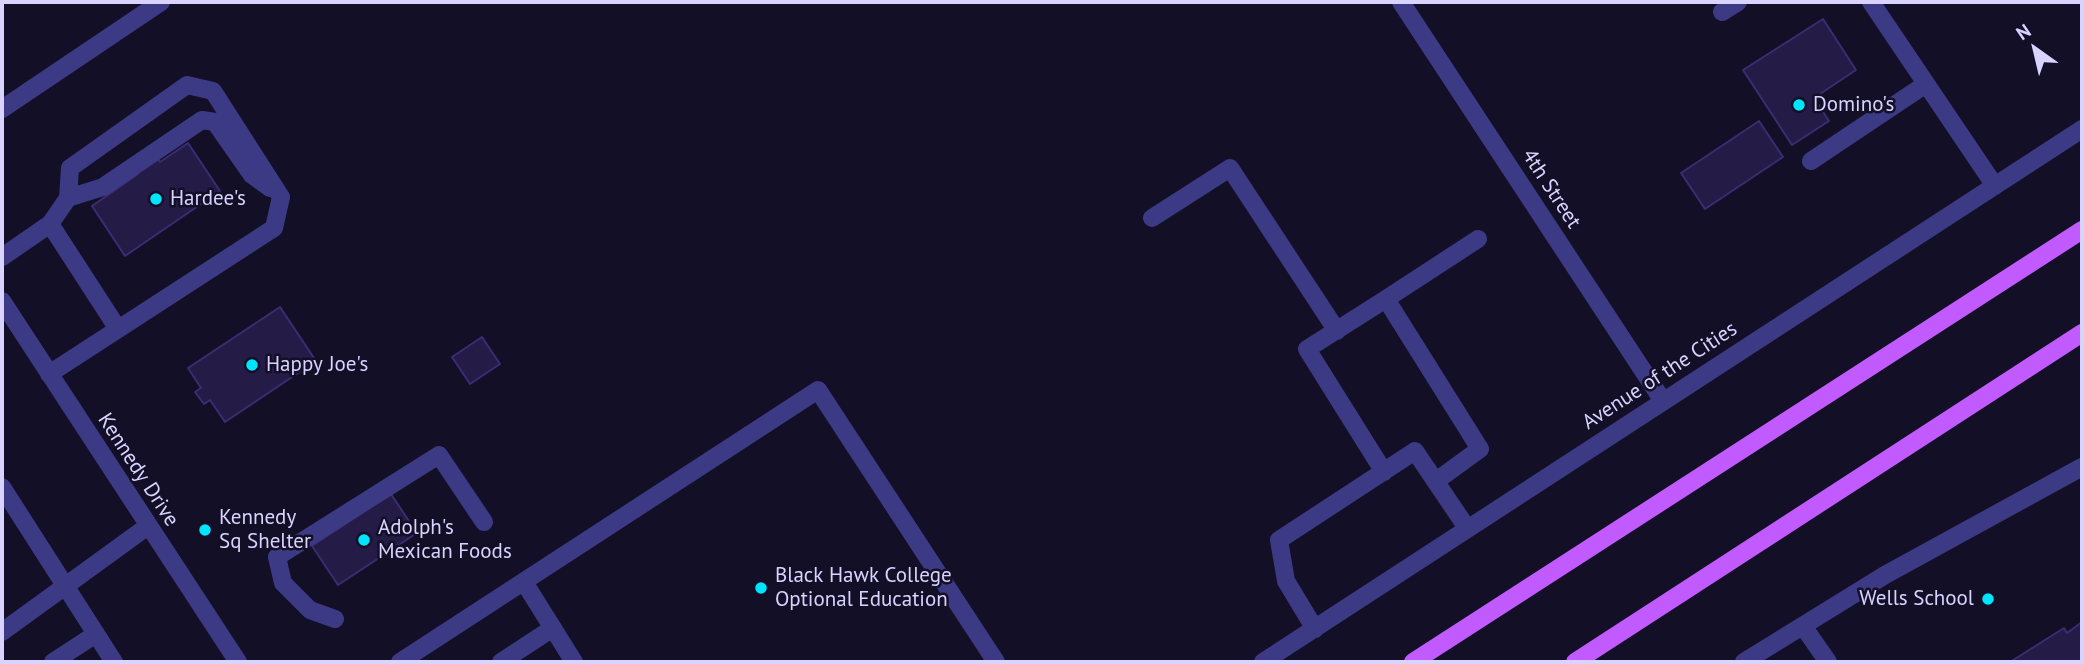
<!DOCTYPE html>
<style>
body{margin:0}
#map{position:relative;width:2084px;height:664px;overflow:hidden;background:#130f26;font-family:"PT Sans",sans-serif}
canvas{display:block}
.frame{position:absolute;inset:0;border:4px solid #d9d4ff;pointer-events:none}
.north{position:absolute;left:2000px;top:14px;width:70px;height:70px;-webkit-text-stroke:5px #130f26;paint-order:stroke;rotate:326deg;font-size:19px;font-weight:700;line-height:28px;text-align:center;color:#d9d4ff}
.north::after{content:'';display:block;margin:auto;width:24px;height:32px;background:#d9d4ff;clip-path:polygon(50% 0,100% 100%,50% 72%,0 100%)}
</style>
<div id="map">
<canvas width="2084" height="664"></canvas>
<div class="frame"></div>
<div class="north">N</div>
</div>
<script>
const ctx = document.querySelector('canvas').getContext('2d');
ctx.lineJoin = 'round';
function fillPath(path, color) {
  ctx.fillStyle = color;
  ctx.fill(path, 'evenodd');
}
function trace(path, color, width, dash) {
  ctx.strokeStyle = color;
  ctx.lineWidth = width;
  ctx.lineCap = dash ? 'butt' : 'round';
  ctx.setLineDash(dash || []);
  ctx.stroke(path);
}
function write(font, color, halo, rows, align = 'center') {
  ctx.font = font + ' "PT Sans",sans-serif';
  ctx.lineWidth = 5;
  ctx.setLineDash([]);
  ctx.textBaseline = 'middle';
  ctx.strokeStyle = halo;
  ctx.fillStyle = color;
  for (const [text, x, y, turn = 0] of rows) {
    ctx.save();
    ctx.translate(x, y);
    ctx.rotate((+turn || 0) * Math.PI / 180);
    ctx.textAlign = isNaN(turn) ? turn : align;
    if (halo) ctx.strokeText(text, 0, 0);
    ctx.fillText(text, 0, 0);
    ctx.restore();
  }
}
const building = new Path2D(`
 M1823 19 1856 70 1814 98 1829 121 1792 145 1743 70Z
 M1759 121 1783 157 1705 209 1681 173Z
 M188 143 220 191 125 256 92 206 138 174 130 163 151 149 160 162Z
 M280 307 316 361 225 422 210 400 204 404 195 392 201 388 188 368Z
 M482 337 500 364 470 384 452 357Z
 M391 494 417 533 338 585 312 546Z
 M2082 622V662H2010L2064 628 2067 633Z`);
const minor = new Path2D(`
 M1401 2 1663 401
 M1871 2 1995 186
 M1722 12 1738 2
 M2 109 161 2
 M1811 161 1926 84
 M68 198 103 187 202 120 215 122 252 175 270 188
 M1152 218 1230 168 1337 331
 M50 224 118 329
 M2 257 50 224 68 198 70 168 187 85 213 91 281 197 274 228 49 374
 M1386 299 1478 239
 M2 301 238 662
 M1384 472 1307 349 1386 299 1480 449 1436 481
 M2 487 114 662
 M524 582 574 662
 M335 619 310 610 283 583 277 557 439 455 484 522
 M1803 626 1828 662
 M1315 629 1286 581 1279 540 1415 451 1467 528
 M2 632 148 526
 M53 662 96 634
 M400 662 818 390 996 662
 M501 662 553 628
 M1263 662 2082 129
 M1744 662 1885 575 2082 467`);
const major = new Path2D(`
 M1413 662 2082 230
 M1575 662 2082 333`);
const markers = [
 [1799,105,7,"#00e5ff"],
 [156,199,7,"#00e5ff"],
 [252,365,7,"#00e5ff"],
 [205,530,7,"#00e5ff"],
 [364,540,7,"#00e5ff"],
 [761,588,7,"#00e5ff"],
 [1988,599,7,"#00e5ff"]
];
const poiNames = [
 ["Domino's",1813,105],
 ["Hardee's",170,199],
 ["Happy Joe's",266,365],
 ["Kennedy",219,518],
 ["Sq Shelter",219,542],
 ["Adolph's",378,528],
 ["Mexican Foods",378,552],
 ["Black Hawk College",775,576],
 ["Optional Education",775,600],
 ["Wells School",1974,599,"right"]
];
const streetNames = [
 ["4th Street",1551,189,57],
 ["Avenue of the Cities",1660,376,-33],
 ["Kennedy Drive",138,470,57]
];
fillPath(building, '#241b47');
trace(building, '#3b2d73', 2);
trace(minor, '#3d3a85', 18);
trace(major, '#c25bff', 18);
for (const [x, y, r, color] of markers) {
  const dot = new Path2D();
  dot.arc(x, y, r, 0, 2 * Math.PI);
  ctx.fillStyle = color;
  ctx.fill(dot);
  trace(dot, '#130f26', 2.5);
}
write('21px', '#d9d4ff', '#130f26', poiNames, 'left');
write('21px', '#d9d4ff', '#130f26', streetNames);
</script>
